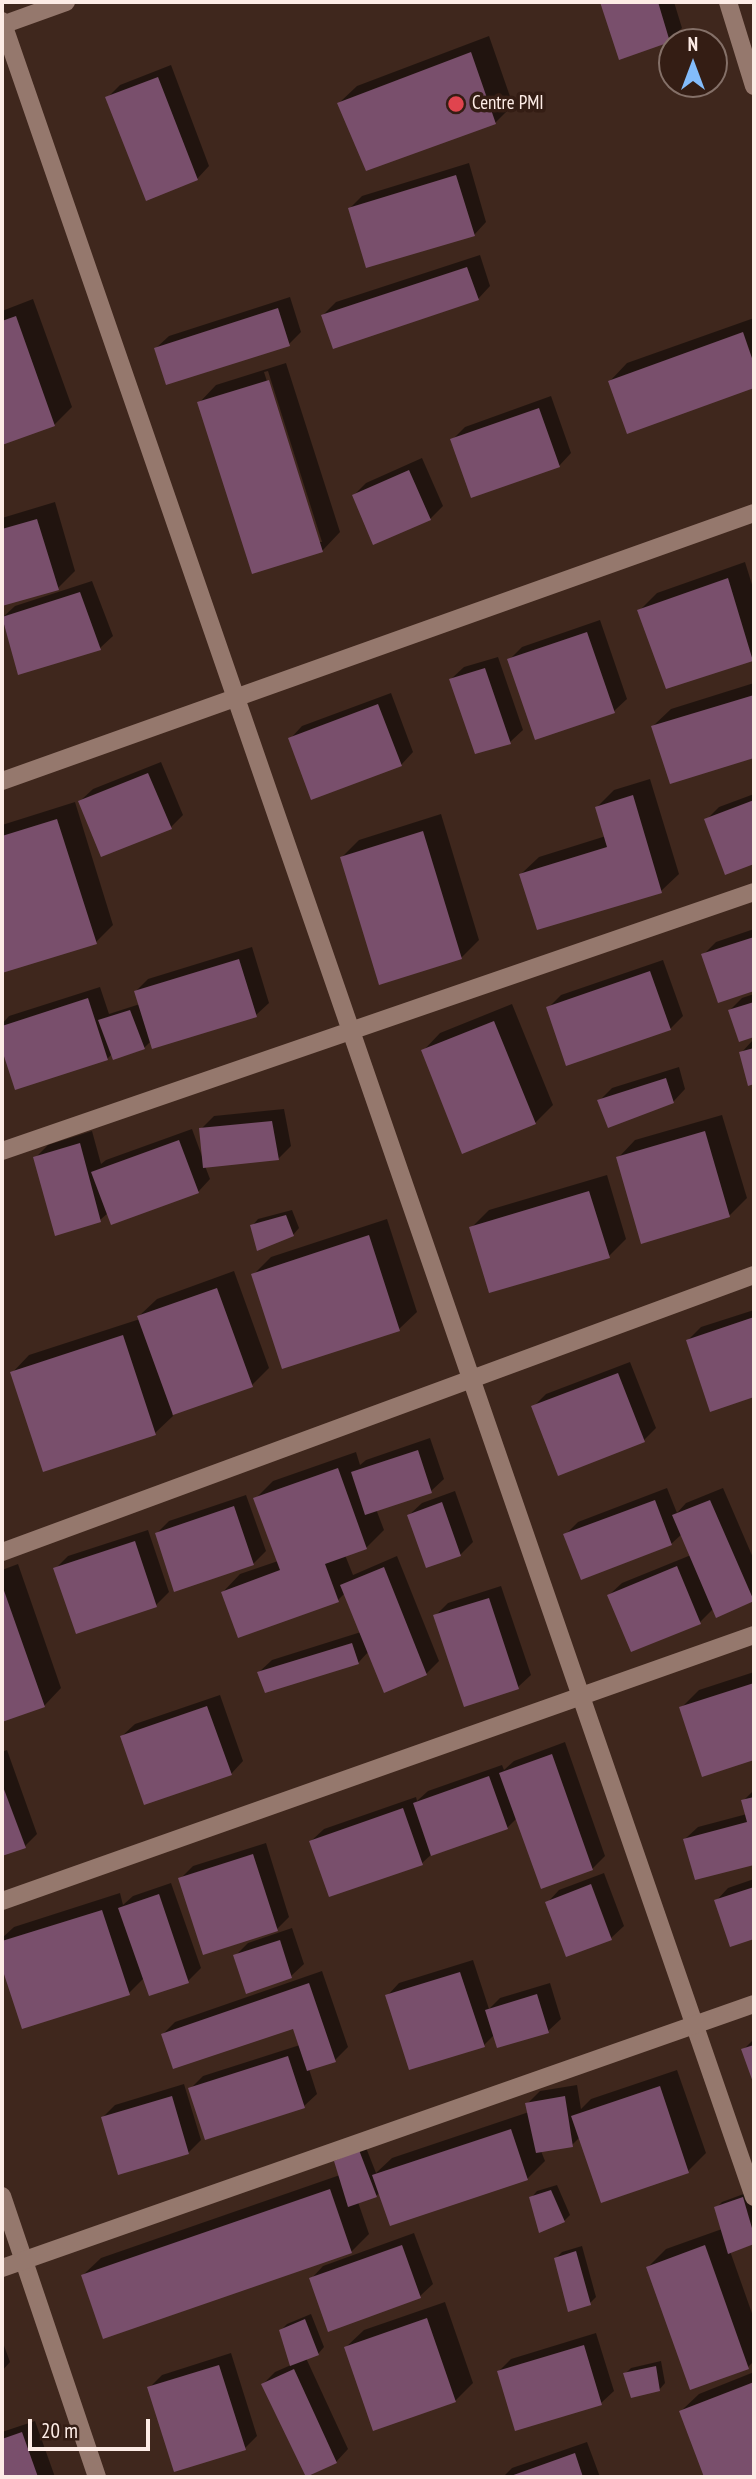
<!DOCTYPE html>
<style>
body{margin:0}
#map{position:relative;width:756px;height:2479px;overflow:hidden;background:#3f271d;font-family:"PT Sans Narrow",sans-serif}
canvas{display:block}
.frame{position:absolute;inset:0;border:4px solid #fdece6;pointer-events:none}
.north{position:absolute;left:658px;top:28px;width:70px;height:70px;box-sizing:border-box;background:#341d14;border:2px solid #847068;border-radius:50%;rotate:0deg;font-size:19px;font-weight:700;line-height:28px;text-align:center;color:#fdece6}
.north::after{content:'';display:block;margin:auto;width:24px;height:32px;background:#83bcfb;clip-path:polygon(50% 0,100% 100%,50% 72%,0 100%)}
.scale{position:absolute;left:28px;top:2419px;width:122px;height:32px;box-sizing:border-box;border:4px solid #fdece6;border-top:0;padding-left:9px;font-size:21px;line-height:24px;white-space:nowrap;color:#fdece6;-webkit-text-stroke:5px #341d14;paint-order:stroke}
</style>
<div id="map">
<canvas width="756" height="2479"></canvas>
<div class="frame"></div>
<div class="north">N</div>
<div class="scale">20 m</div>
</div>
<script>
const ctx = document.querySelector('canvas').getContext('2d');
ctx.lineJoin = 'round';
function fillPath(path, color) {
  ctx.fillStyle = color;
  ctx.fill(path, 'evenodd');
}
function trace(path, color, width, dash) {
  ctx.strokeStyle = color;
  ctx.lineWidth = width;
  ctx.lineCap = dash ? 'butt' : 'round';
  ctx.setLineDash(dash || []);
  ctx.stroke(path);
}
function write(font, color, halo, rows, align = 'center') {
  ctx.font = font + ' "PT Sans Narrow",sans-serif';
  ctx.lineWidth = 7;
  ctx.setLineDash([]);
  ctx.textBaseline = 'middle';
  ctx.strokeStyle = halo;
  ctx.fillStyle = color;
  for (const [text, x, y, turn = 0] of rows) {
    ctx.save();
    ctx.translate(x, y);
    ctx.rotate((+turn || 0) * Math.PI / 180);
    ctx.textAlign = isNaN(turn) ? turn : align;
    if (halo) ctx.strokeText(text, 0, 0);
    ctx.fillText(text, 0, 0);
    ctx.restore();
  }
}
const shadow = new Path2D(`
 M602 2H674L682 28 669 41 620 58Z
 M489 36 513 105 495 123 339 103 357 86Z
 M171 65 209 166 197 179 107 98 120 85Z
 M469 163 486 222 474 235 350 208 362 196Z
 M480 255 490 286 478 299 323 315 336 302Z
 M290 297 301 332 289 344 156 348 169 336Z
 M33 299 72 407 54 425 2 443V311Z
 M754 318V386L628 432 610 381 627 363Z
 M286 363 340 532 323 550 253 572 199 403 216 385ZM268 371 322 542H318L264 372Z
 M551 396 571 453 559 466 452 440 465 427Z
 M422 458 443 506 430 519 354 495 366 483Z
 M55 502 75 571 58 588 2 604V518Z
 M745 562 754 591V657L667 687 639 611 657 593Z
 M92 581 113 636 100 648 19 673 2 618 15 606Z
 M600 620 627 699 614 711 509 660 522 647Z
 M498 657 523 730 510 742 451 679 464 667Z
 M754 683V756L671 782 653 726 671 709Z
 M391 693 413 752 401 765 290 739 302 726Z
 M161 762 183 815 171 827 80 801 93 789Z
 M650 779 679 874 661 891 521 874 539 857 606 836 597 807 614 790Z
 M754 794V862L726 873 706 820 719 807Z
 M75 802 113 925 96 942 2 971V825Z
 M441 814 479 940 462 957 380 983 342 857 359 840Z
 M754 929V989L719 1001 703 955 716 942Z
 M252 947 269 1003 256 1015 151 1041 144 1048 112 1054 107 1059 16 1088 2 1044V1024L9 1016 100 987 109 1014 140 1004 136 991 148 979Z
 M663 960 683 1016 670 1029 548 1008 561 995Z
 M754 994V1036L740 1040 730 1010 742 998Z
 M512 1004 553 1105 535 1123 423 1051 440 1033Z
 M753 1040 754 1082 749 1083 741 1053Z
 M679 1067 685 1089 673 1102 600 1100 612 1088Z
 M284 1109 291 1146 278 1159 205 1166 210 1179 198 1192 108 1213 100 1220 35 1158 48 1145 92 1131 101 1164 106 1160 192 1129 203 1159 201 1129 214 1116Z
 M722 1115 747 1198 730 1215 618 1158 635 1140Z
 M607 1175 626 1239 609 1256 471 1228 489 1210Z
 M292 1210 299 1228 293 1235 252 1226 258 1219Z
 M387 1219 417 1312 399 1329 283 1367 253 1275 271 1257Z
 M234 1271 269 1368 252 1385 172 1414 173 1416 155 1433 12 1373 29 1355 140 1319 139 1316 157 1299Z
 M754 1310V1395L711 1410 688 1340 701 1327Z
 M630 1362 656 1428 644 1440 533 1407 546 1394Z
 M430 1438 444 1479 431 1491 376 1509 384 1530 366 1548 345 1555 353 1575 397 1556 439 1661 426 1674 369 1651 358 1663 259 1672 272 1660 361 1632 345 1593 338 1600 223 1592 240 1574 278 1561 255 1499 273 1481 356 1452 360 1465 366 1460Z
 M667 1488 677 1513 686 1503 723 1488 754 1560V1600L717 1616 714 1608 700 1622 609 1595 622 1583 691 1555 682 1534 671 1544 565 1535 578 1522Z
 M455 1491 473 1542 460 1555 409 1515 422 1503Z
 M246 1495 266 1551 253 1564 157 1533 169 1521Z
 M148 1530 169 1592 156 1605 77 1632 55 1569 68 1556Z
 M18 1564 61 1688 44 1706 2 1720V1570Z
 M501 1586 531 1675 518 1687 435 1616 448 1603Z
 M754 1672V1758L703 1775 681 1708 699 1690Z
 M220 1695 243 1761 231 1774 122 1736 135 1724Z
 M565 1742 605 1856 592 1869 517 1818 507 1828 432 1854 422 1863 311 1841 324 1829 416 1797 417 1801 428 1791 502 1765 504 1770 514 1761Z
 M7 1750 37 1834 25 1846 2 1854V1752Z
 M754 1790V1863L696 1878 685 1839 698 1827 747 1814 743 1801Z
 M266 1843 289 1917 277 1929 180 1879 193 1866Z
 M604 1873 624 1926 611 1938 567 1955 547 1903 559 1890Z
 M754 1879V1937L731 1945 716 1901 728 1888Z
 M171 1883 201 1968 188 1981 145 1977 129 1993 23 2027 2 1962V1938L14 1927 120 1893 123 1905 133 1896Z
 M292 1928 304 1964 291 1976 235 1956 248 1943Z
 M473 1960 489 2009 500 1998 550 1983 561 2019 548 2031 495 2034 484 2045 387 1996 399 1983Z
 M322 1971 348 2047 335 2060 309 2069 317 2094 304 2106 190 2089 203 2076 300 2045 294 2027 163 2034 175 2022Z
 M754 2039V2081L743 2050Z
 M677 2070 706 2153 688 2171 580 2137 572 2145 541 2151 545 2161 527 2179 380 2192 376 2196 358 2202 369 2234 352 2251 104 2337 83 2275 101 2258 340 2175 365 2145 376 2173 392 2158 529 2112 527 2104 540 2091 577 2085 581 2109 591 2099Z
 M184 2084 201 2140 188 2153 103 2117 115 2105Z
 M557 2185 570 2215 564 2221 531 2198 537 2191Z
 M749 2192 754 2210V2243L730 2251 754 2319V2361L748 2367 648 2267 666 2249 722 2229 716 2208 722 2202Z
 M414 2233 433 2284 420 2296 311 2279 323 2266Z
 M582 2246 596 2297 590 2303 556 2258 562 2252Z
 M445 2302 473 2383 455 2401 346 2347 364 2330Z
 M311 2314 324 2347 318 2354 306 2358 348 2449 336 2462 263 2384 275 2372 291 2365 281 2330 287 2324Z
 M596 2333 614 2391 601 2403 499 2371 511 2359Z
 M2 2340 10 2362 2 2371Z
 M231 2353 257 2436 245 2448 149 2388 162 2375Z
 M661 2361 665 2383 659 2390 625 2374 631 2368Z
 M754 2372V2477H706L681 2411 699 2394Z
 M35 2421 55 2477H2V2432Z
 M587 2442 600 2477H503L512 2468Z`);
const building = new Path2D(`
 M600 2H658L670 42 619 60Z
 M471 52 496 124 366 171 337 103Z
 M158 77 198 180 146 201 105 97Z
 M456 175 475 236 366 268 348 208Z
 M467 267 479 300 333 349 321 315Z
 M278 308 290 346 166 385 154 348Z
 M16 316 55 426 2 445V321Z
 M743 332 754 364V388L627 434 608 381Z
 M269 380 323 552 252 574 197 402Z
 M539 408 560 467 471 498 450 439Z
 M409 470 431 520 373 545 352 495Z
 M37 519 59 590 2 606V529Z
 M728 578 753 661 666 689 637 610Z
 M80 592 101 650 18 675 2 617Z
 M587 632 615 713 535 740 507 659Z
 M485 668 511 744 475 754 449 679Z
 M754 695V758L670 784 651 726Z
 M378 704 402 766 311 800 288 738Z
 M148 773 172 829 101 857 78 801Z
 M633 795 662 893 537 930 519 874 607 847 595 807Z
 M754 800V864L725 875 704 819Z
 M57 819 97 944 2 973V836Z
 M423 831 462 959 379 985 340 857Z
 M754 937V991L718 1003 701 954Z
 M239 959 257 1017 152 1049 134 991Z
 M650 971 671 1030 566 1066 546 1007Z
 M88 998 108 1060 15 1090 2 1050V1026Z
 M754 1002V1037L739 1042 728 1010Z
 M130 1010 145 1049 113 1060 98 1020Z
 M494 1021 536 1124 462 1154 421 1050Z
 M754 1048V1084L748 1086 739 1052Z
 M666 1078 674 1103 608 1128 597 1100Z
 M272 1121 279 1160 203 1168 199 1128Z
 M705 1131 730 1217 641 1244 616 1157Z
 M179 1140 199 1193 111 1225 91 1172Z
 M80 1143 101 1222 55 1236 33 1157Z
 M589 1191 610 1258 489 1293 469 1227Z
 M286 1215 294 1236 257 1251 250 1225Z
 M369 1235 400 1331 282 1369 251 1274Z
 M217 1288 253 1387 173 1415 137 1316Z
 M754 1317V1397L710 1412 686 1340Z
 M123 1335 156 1435 43 1472 10 1372Z
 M618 1373 645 1442 558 1476 531 1406Z
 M418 1450 432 1493 365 1515 351 1472Z
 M338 1468 367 1549 325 1564 339 1602 238 1638 221 1592 280 1570 253 1498Z
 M655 1500 672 1545 581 1580 563 1534Z
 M710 1500 754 1601 716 1618 672 1515Z
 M442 1502 461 1556 426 1568 407 1515Z
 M234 1506 254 1565 174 1592 155 1533Z
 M135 1541 157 1607 76 1634 53 1568Z
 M677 1566 701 1624 631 1652 607 1595Z
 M384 1567 427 1675 384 1693 340 1585Z
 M2 1585 45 1707 2 1722Z
 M489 1598 519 1689 464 1707 433 1615Z
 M352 1643 359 1664 265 1693 257 1672Z
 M754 1683V1760L702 1777 679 1707Z
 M207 1706 232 1775 144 1805 120 1736Z
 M552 1754 593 1870 541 1889 499 1773Z
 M489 1776 508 1829 431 1856 413 1803Z
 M2 1784 26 1848 2 1856Z
 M754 1797V1865L695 1880 683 1839 747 1822 741 1800Z
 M403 1808 423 1865 329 1897 309 1841Z
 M253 1854 278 1931 203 1955 178 1878Z
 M591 1884 612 1940 566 1957 545 1902Z
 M754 1887V1939L730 1947 714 1900Z
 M159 1894 189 1983 149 1996 118 1908Z
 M102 1910 130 1995 22 2029 2 1968V1941Z
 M280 1940 292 1978 246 1994 233 1955Z
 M460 1972 485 2047 409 2070 385 1995Z
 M309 1983 336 2062 307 2071 293 2029 173 2069 161 2034Z
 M537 1994 549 2033 497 2048 485 2010Z
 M754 2045V2085L741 2049Z
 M288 2056 305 2108 205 2140 188 2088Z
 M660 2086 689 2173 601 2203 571 2116Z
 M172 2096 189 2154 118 2175 101 2117Z
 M565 2096 573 2147 536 2153 525 2103Z
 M511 2129 528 2180 390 2226 372 2175Z
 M359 2150 377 2197 348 2207 334 2161Z
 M330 2189 352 2253 103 2339 81 2275Z
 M551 2190 565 2222 539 2233 529 2197Z
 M743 2197 754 2235V2244L728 2254 714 2207Z
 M402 2245 421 2298 328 2332 309 2278Z
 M705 2245 749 2369 690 2390 646 2267Z
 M576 2251 591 2305 568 2312 554 2258Z
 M427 2318 456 2402 373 2431 344 2347Z
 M305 2319 319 2355 290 2366 279 2330Z
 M584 2345 602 2405 515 2431 497 2371Z
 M219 2365 246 2450 174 2472 147 2387Z
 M656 2366 660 2391 631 2398 623 2373Z
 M294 2369 337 2463 306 2477 261 2384Z
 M754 2382V2477H704L679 2411Z
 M22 2432 38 2477H2V2439Z
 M575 2453 583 2477H508Z`);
const minor = new Path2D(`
 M2 21 754 2197
 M2 781 754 513
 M2 1151 754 892
 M2 1552 754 1275
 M2 1901 754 1635
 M2 2196 97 2477`);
const tertiary = new Path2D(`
 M728 2 754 86
 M2 2268 754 2004`);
const secondary = new Path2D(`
 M2 25 66 2`);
const markers = [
 [456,104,9,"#e0444e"]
];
const poiNames = [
 ["Centre PMI",472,104]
];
fillPath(shadow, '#0007');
fillPath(building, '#794f6c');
trace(minor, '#95786d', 18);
trace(tertiary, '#95786d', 18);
trace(secondary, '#95786d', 18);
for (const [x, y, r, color] of markers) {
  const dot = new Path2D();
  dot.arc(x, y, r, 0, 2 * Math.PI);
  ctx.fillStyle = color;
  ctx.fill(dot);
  trace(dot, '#341d14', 2.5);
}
write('19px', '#fdece6', '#341d14', poiNames, 'left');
</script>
